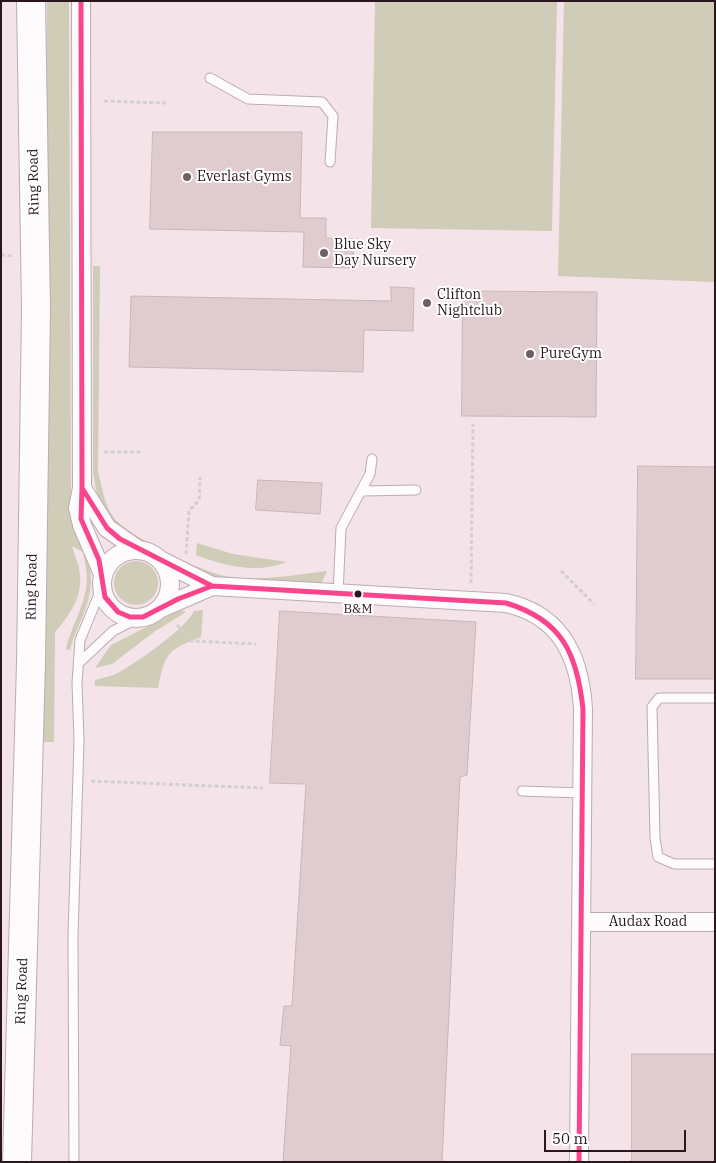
<!DOCTYPE html>
<style>
body{margin:0}
#map{position:relative;width:716px;height:1163px;overflow:hidden;background:#f4e3e8;font-family:"IBM Plex Serif",serif}
canvas{display:block}
.frame{position:absolute;inset:0;border:2px solid #2a171d;pointer-events:none}
.scale{position:absolute;left:544px;top:1130px;width:142px;height:22px;box-sizing:border-box;border:2px solid #2a171d;border-top:0;padding-left:6px;font-size:15px;line-height:18px;white-space:nowrap;color:#2a171d;-webkit-text-stroke:4px #fff;paint-order:stroke}
</style>
<div id="map">
<canvas width="716" height="1163"></canvas>
<div class="frame"></div>
<div class="scale">50 m</div>
</div>
<script>
const ctx = document.querySelector('canvas').getContext('2d');
ctx.lineJoin = 'round';
function fillPath(path, color) {
  ctx.fillStyle = color;
  ctx.fill(path, 'evenodd');
}
function trace(path, color, width, dash) {
  ctx.strokeStyle = color;
  ctx.lineWidth = width;
  ctx.lineCap = dash ? 'butt' : 'round';
  ctx.setLineDash(dash || []);
  ctx.stroke(path);
}
function write(font, color, halo, rows, align = 'center') {
  ctx.font = font + ' "IBM Plex Serif",serif';
  ctx.lineWidth = 4;
  ctx.setLineDash([]);
  ctx.textBaseline = 'middle';
  ctx.strokeStyle = halo;
  ctx.fillStyle = color;
  for (const [text, x, y, turn = 0] of rows) {
    ctx.save();
    ctx.translate(x, y);
    ctx.rotate((+turn || 0) * Math.PI / 180);
    ctx.textAlign = isNaN(turn) ? turn : align;
    if (halo) ctx.strokeText(text, 0, 0);
    ctx.fillText(text, 0, 0);
    ctx.restore();
  }
}
const green = new Path2D(`
 M47 1H69L71 510C84 545 99 570 86 607 81 623 74 633 70 650L66 649C71 626 86 604 87 580 87 571 85 561 83 552L72 546C74 555 80 566 80 576 82 598 69 616 55 632L54 742H41Z
 M375 1 557 2 552 231 371 228Z
 M564 1H715V282L558 276Z
 M93 266H100L98 471C102 486 104 505 114 518 130 537 200 571 225 576 257 582 295 575 327 571L322 582 310 585C283 583 254 582 226 579 199 575 124 542 108 519 98 505 96 489 93 472Z
 M197 543 233 554 287 562C257 574 225 566 196 555Z
 M114 583a22 22 0 1 1 44 0a22 22 0 1 1-44 0Z
 M180 610 186 612 154 632 112 664 95 668 111 645Z
 M203 610 201 637C167 650 165 653 158 688L95 686V680C101 678 108 677 114 675 132 666 186 629 194 611Z`);
const building = new Path2D(`
 M153 132H302L300 218H326V238L354 239 353 268 303 267 304 232 150 229Z
 M391 287 414 288 413 331 364 330 363 372 129 367 131 296 391 301Z
 M463 291 597 292 596 417 462 416Z
 M638 466 715 467V679H636Z
 M258 480 322 483 320 514 256 510Z
 M280 611 476 622 467 775 460 777 442 1162H283L291 1046 280 1045 284 1006H292L306 784 270 783Z
 M632 1054H715V1162H632Z`);
const path = new Path2D(`
 M104 101 166 103
 M1 255 13 256
 M104 452H141
 M186 554 189 511 199 500 200 477
 M561 571 594 604
 M471 583 473 424
 M177 625 191 641 256 644
 M91 781 263 788`);
const service = new Path2D(`
 M210 78 248 99 322 102 333 116 330 162
 M362 491 416 490
 M338 594 341 528 370 474 372 459
 M80 662 113 631 140 617
 M715 698H659L652 707 655 838 658 857 674 864H715
 M522 791 581 793
 M74 1162 73 936 79 741 77 683 80 640 102 587`);
const minor = new Path2D(`
 M81 1 82 488 78 508 82 525 103 574
 M82 488 107 528 137 549
 M102 584a34 34 0 1 1 68 0a34 34 0 1 1-68 0Z
 M162 561 212 586
 M159 609 212 586 506 603C561 615 580 657 583 709L579 1162
 M582 922H715`);
const trunk = new Path2D(`
 M17 1162 31 663 36 309 31 1`);
const bus1 = new Path2D(`
 M81 1 82 488 81 519 99 560 105 597 118 612 130 617H143L178 599 212 586 506 603C562 620 577 653 583 709L579 1162
 M82 488 107 528 120 539 212 586`);
const markers = [
 [187,177,5,"#715e64"],
 [324,253,5,"#715e64"],
 [427,303,5,"#715e64"],
 [530,354,5,"#715e64"],
 [358,594,4.5,"#2a171d"]
];
const busNames = [
 ["B&M",358,609]
];
const poiNames = [
 ["Everlast Gyms",197,177],
 ["Blue Sky",334,245],
 ["Day Nursery",334,261],
 ["Clifton",437,295],
 ["Nightclub",437,311],
 ["PureGym",540,354]
];
const streetNames = [
 ["Ring Road",34,182,-91],
 ["Ring Road",32,587,-89],
 ["Audax Road",648,922],
 ["Ring Road",22,991,-88]
];
fillPath(green, '#cfccb7');
fillPath(building, '#e0cccf');
trace(building, '#c8b6b9', 1);
trace(service, '#bcacb1', 11);
trace(minor, '#bcacb1', 20);
trace(trunk, '#bcacb1', 30);
trace(path, '#d4cfd0', 3, [4, 2.5]);
trace(service, '#fdfbfc', 9);
trace(minor, '#fdfbfc', 18);
trace(trunk, '#fdfbfc', 28);
trace(bus1, '#fa448c', 5);
for (const [x, y, r, color] of markers) {
  const dot = new Path2D();
  dot.arc(x, y, r, 0, 2 * Math.PI);
  ctx.fillStyle = color;
  ctx.fill(dot);
  trace(dot, '#fff', 2);
}
write('13px', '#2a171d', '#fff', busNames);
write('14px', '#2a171d', '#fff', poiNames, 'left');
write('14px', '#2a171d', '#fff', streetNames);
</script>
